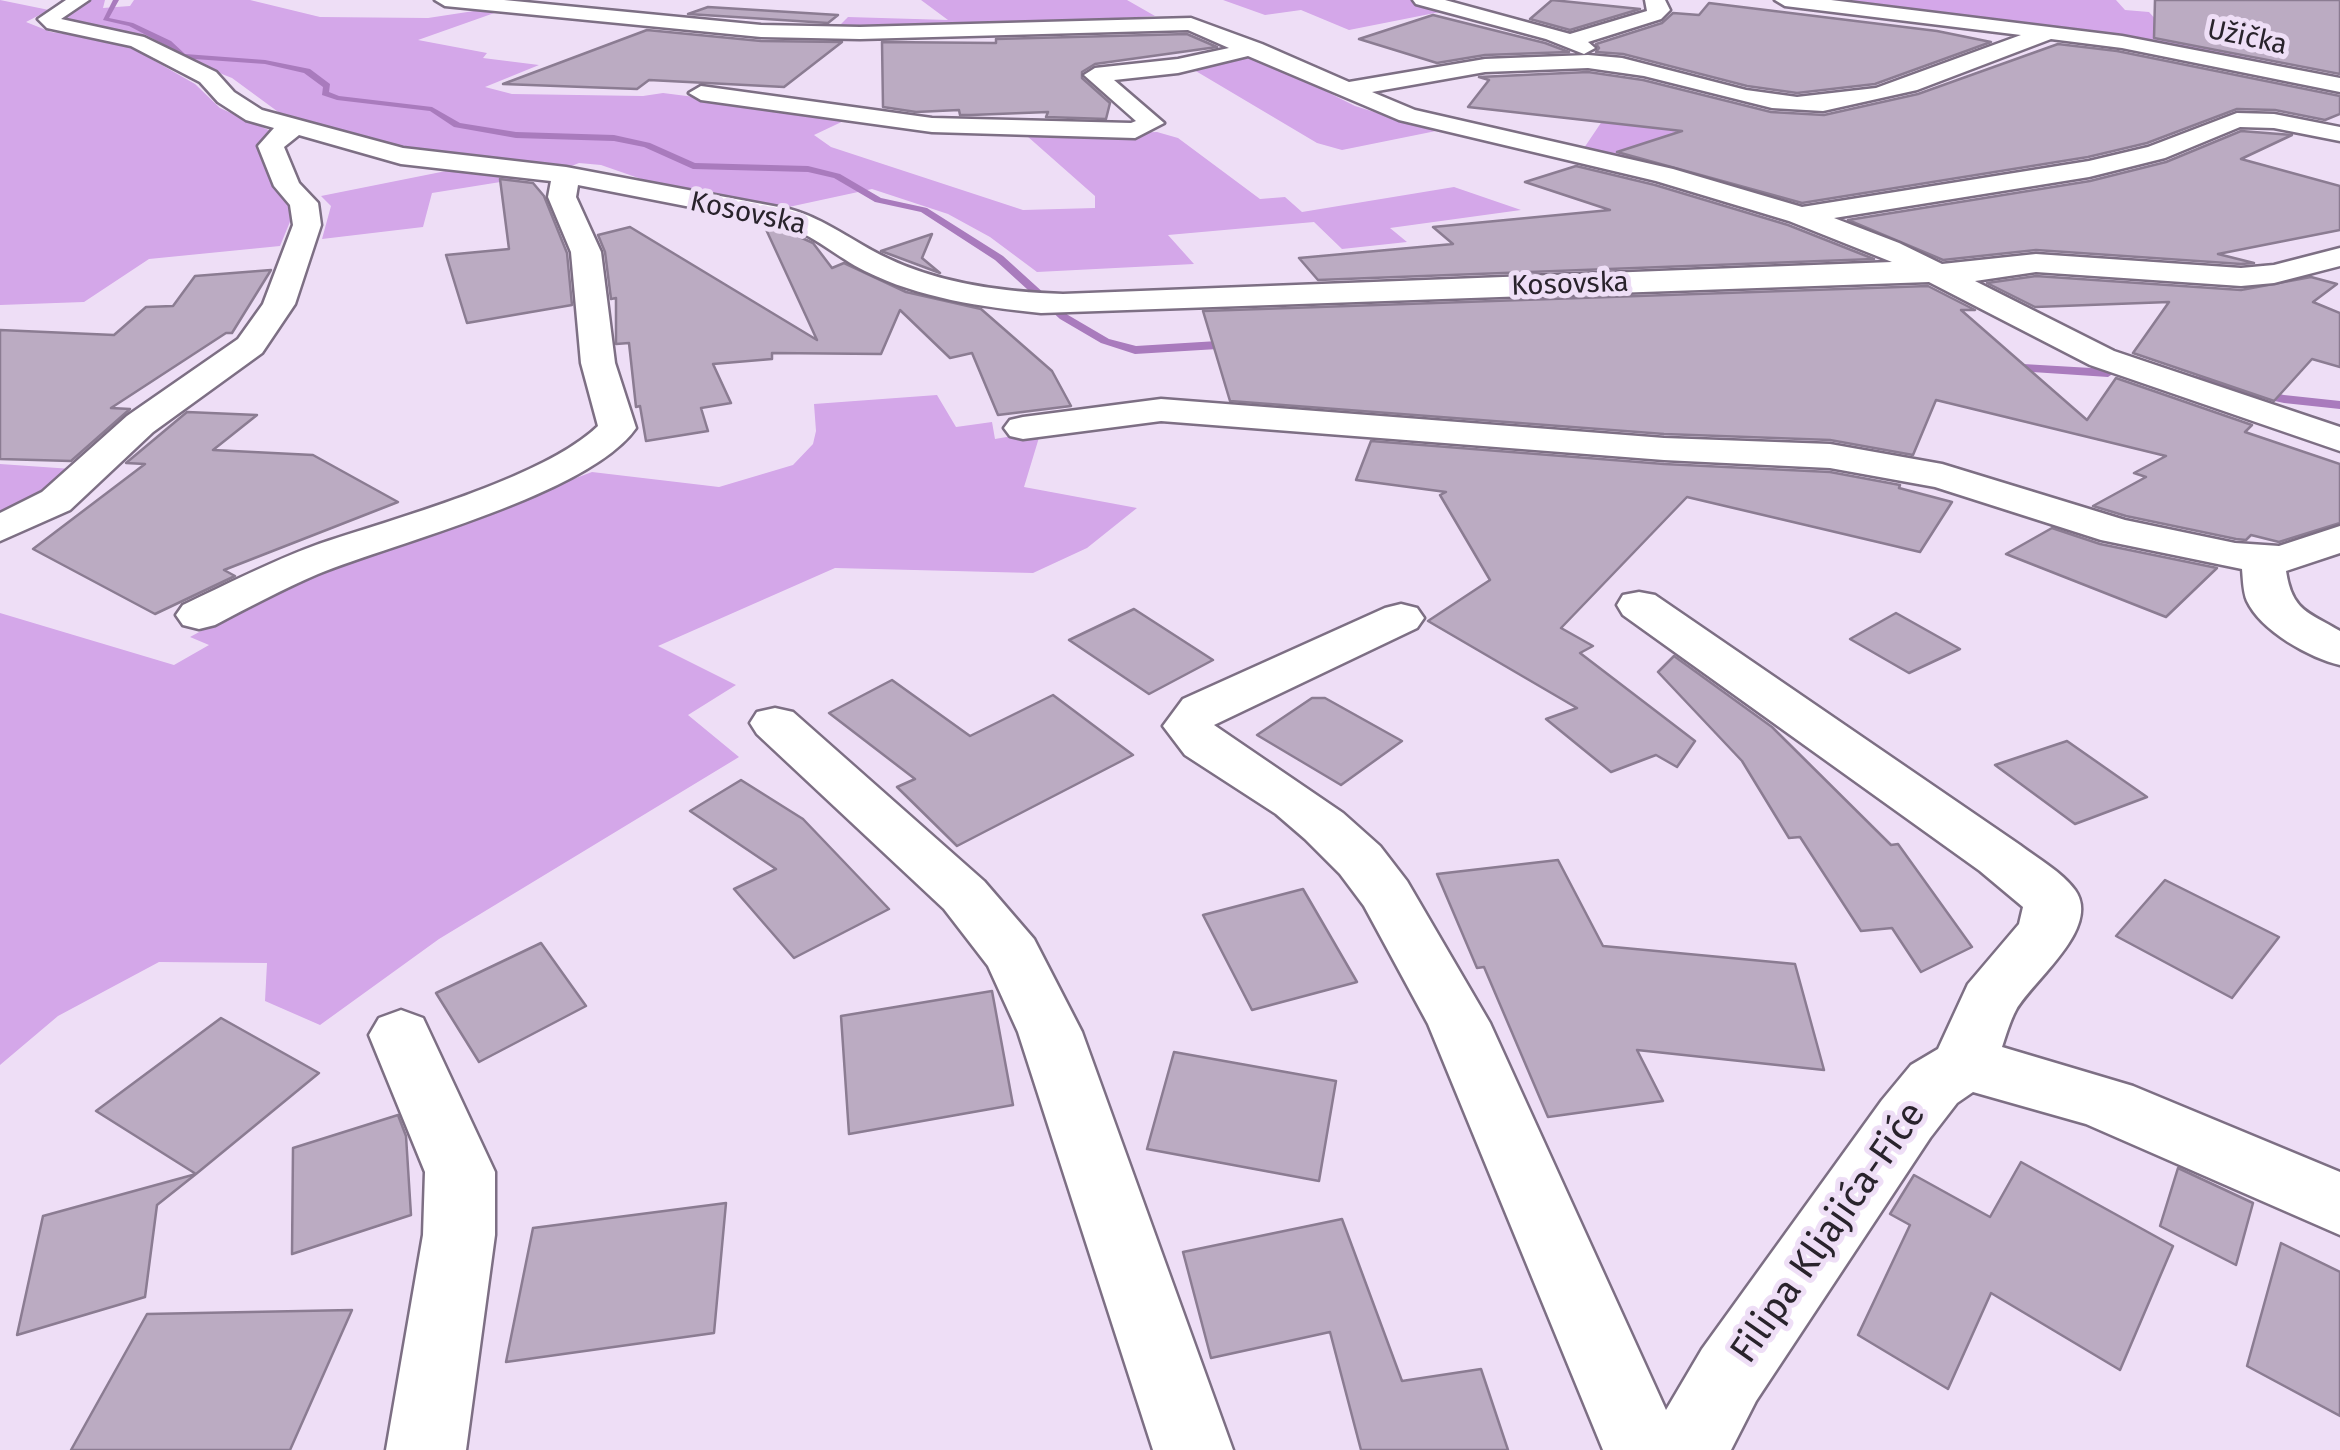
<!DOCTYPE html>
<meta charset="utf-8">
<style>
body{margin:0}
canvas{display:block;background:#eedef6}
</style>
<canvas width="2340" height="1450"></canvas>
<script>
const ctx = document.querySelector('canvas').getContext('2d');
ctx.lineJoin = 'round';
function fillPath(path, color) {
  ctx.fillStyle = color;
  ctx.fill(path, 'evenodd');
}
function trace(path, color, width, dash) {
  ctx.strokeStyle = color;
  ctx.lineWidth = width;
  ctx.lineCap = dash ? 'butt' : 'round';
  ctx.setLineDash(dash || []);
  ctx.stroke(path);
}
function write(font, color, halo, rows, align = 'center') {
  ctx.font = font + ' "Fira Sans",sans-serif';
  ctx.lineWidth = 10;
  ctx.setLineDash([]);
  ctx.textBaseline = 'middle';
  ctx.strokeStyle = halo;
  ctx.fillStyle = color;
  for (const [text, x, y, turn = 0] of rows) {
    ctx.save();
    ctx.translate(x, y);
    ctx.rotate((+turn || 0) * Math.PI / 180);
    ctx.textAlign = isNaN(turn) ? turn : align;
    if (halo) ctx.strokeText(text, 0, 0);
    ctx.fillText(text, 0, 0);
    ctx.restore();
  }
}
const green = new Path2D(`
 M0 0 49 10 26 22 51 32 115 41 132 48 195 84 220 108 273 132 274 183 294 212 280 246 149 259 84 302 0 305Z
 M85 0H105L103 8 130 6 134 0H250L320 17 428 18 487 9 500 11 418 40 487 53 483 58 539 65 485 87 512 94 643 96 663 93 852 117 814 135 831 147 1023 210 1095 208V196L1027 136 1157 132 1178 138 1260 199 1285 197 1302 212 1454 187 1521 210 1390 228 1407 242 1342 249 1314 222 1168 235 1194 264 1037 272 990 237 948 214 872 189 784 208 696 198 601 165 579 163 564 169 421 151 281 114 232 78 166 52 135 34 65 18Z
 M921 0H1127L1155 16 963 28 835 30 848 17 948 20Z
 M1223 0H1411L1450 10 1349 30 1301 10 1265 15Z
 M1795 0H2116L2125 10 2149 12 2168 33 2222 47V52L2334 76 2332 82 2135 38Z
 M1244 55 1258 57 1355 106 1436 131 1342 150 1317 143 1189 67Z
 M1615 102 1653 116 1720 161 1719 177 1712 179 1582 151Z
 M446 171 510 174 519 179 432 193 423 227 322 239 331 206 321 196Z
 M937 395 956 427 992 422 995 439 1041 431 1024 487 1137 508 1087 548 1033 573 835 568 658 646 736 685 688 715 739 757 439 939 320 1025 265 1001 267 963 159 962 58 1016 0 1065V613L174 665 209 645 190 637 269 594 315 575 592 472 719 487 793 465 813 444 816 431 814 404Z
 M0 464 72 469 49 491 0 518Z`);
const stream = new Path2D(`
 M113 0H119L109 18 133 23 171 41 185 54 265 60 310 69 330 84 329 92 339 96 432 107 460 123 516 132 614 135 650 143 695 163 808 166 840 174 881 198 927 208 1003 256 1068 315 1109 339 1136 346 1234 340 1240 344 1234 348 1135 354 1101 343 1060 319 995 260 921 212 875 202 834 178 808 172 693 169 644 147 614 141 516 138 454 127 430 111 337 100 322 95 323 87 304 73 265 64 180 58 165 45 129 26 103 20Z
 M2006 363 2108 369 2114 373 2108 377 2002 370V364Z
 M2191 375 2284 395 2340 401V409L2284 403 2187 382V376Z`);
const building = new Path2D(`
 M1552 0 1640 9 1570 30 1530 19Z
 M2155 0H2340V74L2154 38Z
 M1709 3 1937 31 1991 42 1875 84 1797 93 1747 86 1623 54 1596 52 1599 48 1596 44 1662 23 1673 13 1699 15Z
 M708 7 838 15 828 23 688 14Z
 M1433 15 1545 43 1569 52 1485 55 1437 63 1359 39Z
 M647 30 761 41 842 42 784 87 649 80 637 89 503 84Z
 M1187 34 1217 47 1095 64 1082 72V78L1110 103 1106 119 1046 117 1048 112 971 115H960L959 110 916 112 883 107 882 42 996 43V39Z
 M2058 44 2117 51 2340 96V114L2325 120 2275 110 2237 109 2147 143 2088 157 1802 203 1617 152 1682 131 1468 107 1489 80 1479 77 1588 72 1643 80 1771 112 1824 115 1918 94Z
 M2241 131 2292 135 2241 159 2340 186V230L2218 254 2254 263 2241 264 2036 250 1943 260 1848 220 2090 181 2166 162Z
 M1576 166 1655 185 1788 225 1874 259 1318 280 1299 258 1453 244 1433 227 1610 210 1525 182Z
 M500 179 533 183 544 196 567 253 572 305 467 323 446 255 509 249Z
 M764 225 782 229 813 243 832 268 844 263 906 292 981 309 1052 371 1071 406 998 415 972 353 950 358 900 310 881 354 772 353V359L713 364 731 403 701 408 708 431 646 441 640 406 636 407 629 343 616 344V298L611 299 605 252 598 235 630 227 817 340Z
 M932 234 922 258 940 273 881 251Z
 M271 270 232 333H226L111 408 130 409 71 461 0 459V330L114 335 146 307 173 306 195 276Z
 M2036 276 2241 290 2311 277 2337 284 2313 302 2340 313V367L2312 359 2274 401 2133 353 2169 302 2035 307 1987 283Z
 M1928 286 1975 310H1961L2087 420 2116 378 2252 425 2245 432 2340 464V523L2279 542 2251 535 2246 540 2236 539 2126 516 2093 506 2146 477 2134 473 2166 456 1936 400 1913 455 1830 440 1664 434 1230 401 1203 311Z
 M187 412 257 415 213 450 313 455 398 502 224 570 235 576 155 614 33 549 145 464 126 463Z
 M1371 441 1664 464 1830 472 1900 485 1899 488 1952 502 1920 552 1687 497 1561 628 1593 646 1580 653 1695 741 1677 767 1656 755 1611 772 1546 719 1577 708 1428 621 1490 580 1440 495 1446 492 1356 480Z
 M2052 528 2100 544 2217 568 2166 617 2006 554Z
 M1134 609 1213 660 1149 694 1069 640Z
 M1896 613 1960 649 1909 673 1850 639Z
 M1674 656 1772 727 1891 845 1898 844 1972 947 1921 972 1892 928 1861 931 1800 837 1789 838 1742 761 1658 672Z
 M892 680 970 736 1053 695 1133 755 957 846 897 787 915 779 829 713Z
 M1312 698H1325L1402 741 1341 785 1257 735Z
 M2067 741 2147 797 2075 824 1995 765Z
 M741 780 803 819 889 909 794 958 734 889 776 869 690 811Z
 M1558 860 1603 946 1795 964 1824 1070 1637 1050 1663 1101 1548 1117 1484 967 1477 968 1437 874Z
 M2165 880 2279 937 2232 998 2116 936Z
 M1303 889 1357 982 1252 1010 1203 915Z
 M541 943 586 1006 479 1062 436 993Z
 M992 991 1013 1105 849 1134 841 1016Z
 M221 1018 319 1073 196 1174 96 1111Z
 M1174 1052 1336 1081 1319 1181 1147 1149Z
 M398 1115 406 1136 411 1215 292 1254 293 1148Z
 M2021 1162 2173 1246 2120 1370 1991 1293 1948 1389 1858 1335 1910 1225 1890 1214 1914 1175 1990 1217Z
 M2178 1168 2253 1203 2236 1265 2160 1226Z
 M196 1174 157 1205 145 1297 17 1335 43 1216Z
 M726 1203 714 1333 506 1362 533 1228Z
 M1342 1219 1402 1381 1481 1369 1508 1450H1361L1330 1332 1211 1358 1183 1252Z
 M2281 1243 2340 1272V1416L2247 1366Z
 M352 1310 290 1450H71L147 1314Z`);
const street = new Path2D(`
 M66 0H89L61 19 144 37 216 72 234 92 262 110 403 148 566 167 789 209C826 219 853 242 887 258 941 284 1003 292 1063 294L1892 262 1789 221 1656 181 1399 120 1248 56 1178 73 1114 80 1164 123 1135 138 932 132 701 100 689 93 701 86 932 118 1131 123 1136 121 1084 75 1095 68 1178 59 1229 48 1188 30 860 39 761 37 445 6 435 0H504L761 25 860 27 1191 18 1262 44 1349 82 1485 59 1588 55 1622 58 1746 90 1797 97 1876 88 2021 35 1785 6 1775 0H1831L2122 36 2340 78V92L2122 48 2051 39 1917 90 1823 111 1772 108 1644 76 1588 68 1485 72 1372 92 1415 110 1673 169 1802 207 2089 161 2148 147 2237 113 2274 114 2340 127V141L2274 128 2240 127 2165 158 2089 177 1834 218 1899 243 1942 264 2036 254 2241 268 2274 265 2340 248V266L2274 283 2241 286 2036 272 1975 281 2114 351 2340 427V451L2090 365 1929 282 1041 313C982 307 919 298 865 271 837 257 814 235 783 225L578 185 576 197 601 252 615 363 636 428C590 494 397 542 318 574 283 589 249 607 215 625L199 629 183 625 176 615 183 605C227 584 270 562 316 545 392 519 543 479 598 426L581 363 571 252 548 197 551 181 401 164 299 135 284 147 299 183 318 203 321 225 295 304 262 353 153 432 70 510 0 541V513L42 492 127 416 238 339 263 304 293 225 290 205 274 186 258 146 274 128 246 120 218 102 200 82 131 46 47 28 38 19Z
 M1413 0H1445L1570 34 1647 11 1645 0H1665L1670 10 1661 19 1588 42 1595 48 1584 54 1546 39 1416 4Z
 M1161 399 1664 438 1830 444 1942 464 2125 520 2235 543 2279 546 2340 526V553L2286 571C2292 611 2308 612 2340 631V665C2310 658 2261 631 2247 601 2243 592 2243 579 2242 569L2101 540 1935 487 1830 468 1664 460 1161 421 1023 439 1010 436 1004 428 1010 420 1023 417Z
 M1639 592 1655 595 2020 845C2037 858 2062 872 2075 890 2102 928 2033 980 2016 1010 2010 1021 2006 1035 2002 1047L2133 1086 2340 1172V1235L2086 1124 1973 1092 1957 1103 1930 1138 1756 1401 1731 1450H1603L1428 1024 1364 906 1340 874 1305 839 1276 814 1185 755 1163 726 1183 699 1385 608 1401 604 1417 608 1424 618 1417 628 1214 725 1343 813 1380 846 1407 881 1490 1023 1666 1410 1702 1349 1882 1100 1911 1065 1938 1049 1968 984 2019 924 2023 907 1980 871 1623 615 1617 605 1623 595Z
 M775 708 793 712 984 881 1034 939 1082 1032 1233 1450H1153L1018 1032 988 966 944 909 757 734 750 723 757 712Z
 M401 1010 423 1018 495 1172V1235L466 1450H386L423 1235 425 1172 369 1035 379 1018Z`);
const farStreetnames = [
 ["Užička",2247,38,12],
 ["Kosovska",748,214,12],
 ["Kosovska",1570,285,-2]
];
const nearStreetnames = [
 ["Filipa Kljajića-Fiće",1829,1233,-55]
];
fillPath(green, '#d4a7e9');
fillPath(stream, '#a97bbd');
fillPath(building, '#bbabc2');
trace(building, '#8b7c92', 2.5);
trace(street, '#7d6f84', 5);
fillPath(street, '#fff');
write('28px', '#29232c', '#eedef6', farStreetnames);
write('38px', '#29232c', '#eedef6', nearStreetnames);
</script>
